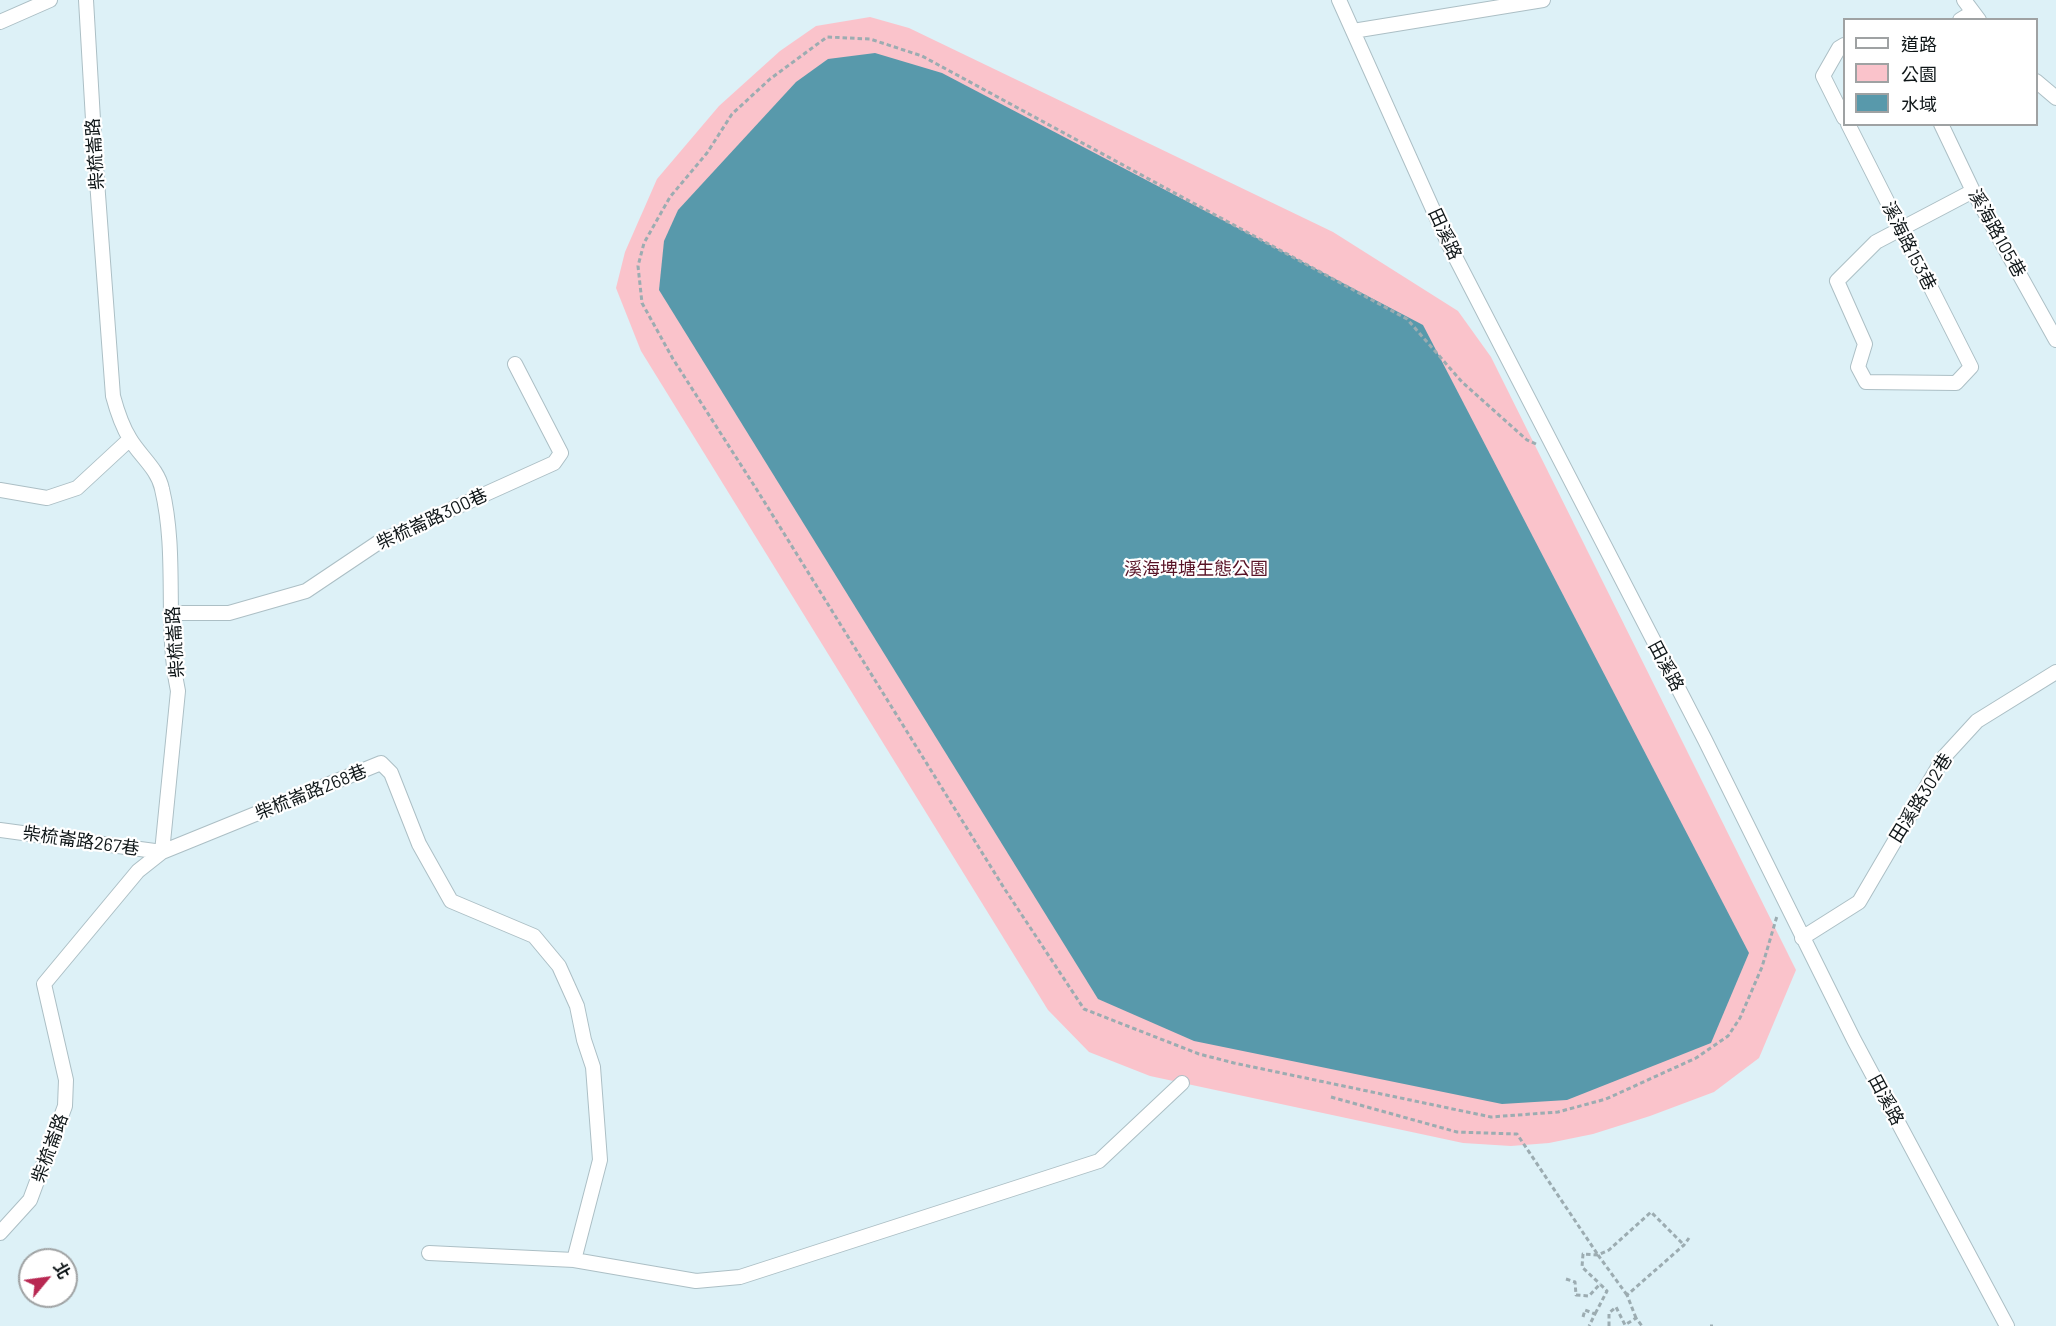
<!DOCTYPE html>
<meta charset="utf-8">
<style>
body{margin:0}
#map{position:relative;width:2056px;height:1326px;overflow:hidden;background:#ddf1f7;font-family:Barlow,"Noto Sans TC",sans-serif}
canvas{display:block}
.legend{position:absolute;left:1843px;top:18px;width:195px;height:108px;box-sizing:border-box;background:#fff;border:2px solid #9fa2a3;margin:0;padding:8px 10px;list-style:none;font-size:18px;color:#0f1618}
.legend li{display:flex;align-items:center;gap:12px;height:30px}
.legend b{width:30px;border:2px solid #9fa2a3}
.north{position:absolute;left:18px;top:1248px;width:60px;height:60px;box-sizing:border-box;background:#fff;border:2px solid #9fa2a3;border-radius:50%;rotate:61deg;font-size:16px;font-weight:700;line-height:24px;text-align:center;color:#0f1618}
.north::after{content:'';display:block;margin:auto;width:21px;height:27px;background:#b82852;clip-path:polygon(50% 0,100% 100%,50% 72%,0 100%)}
</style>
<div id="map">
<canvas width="2056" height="1326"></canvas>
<ul class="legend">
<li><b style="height:8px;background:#fff"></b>道路</li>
<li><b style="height:16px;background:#fac3cb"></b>公園</li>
<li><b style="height:16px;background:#5899ab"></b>水域</li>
</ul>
<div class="north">北</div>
</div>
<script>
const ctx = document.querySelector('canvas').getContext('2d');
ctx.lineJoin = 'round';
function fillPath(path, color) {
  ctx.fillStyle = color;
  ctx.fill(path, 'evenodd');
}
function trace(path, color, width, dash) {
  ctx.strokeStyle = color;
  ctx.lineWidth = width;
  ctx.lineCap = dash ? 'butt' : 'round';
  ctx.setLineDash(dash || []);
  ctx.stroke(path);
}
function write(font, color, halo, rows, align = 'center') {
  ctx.font = font + ' Barlow,"Noto Sans TC",sans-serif';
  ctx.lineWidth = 4.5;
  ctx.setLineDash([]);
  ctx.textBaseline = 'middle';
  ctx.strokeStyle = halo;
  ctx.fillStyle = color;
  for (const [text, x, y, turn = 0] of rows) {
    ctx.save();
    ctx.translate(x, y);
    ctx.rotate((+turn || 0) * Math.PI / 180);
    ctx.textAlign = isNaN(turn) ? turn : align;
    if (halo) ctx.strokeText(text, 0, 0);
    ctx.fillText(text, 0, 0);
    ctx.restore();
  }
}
const green = new Path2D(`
 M870 17 909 28 1333 232 1458 311 1491 357 1796 970 1759 1058 1714 1092 1650 1116 1593 1134 1549 1143 1511 1146 1463 1143 1150 1076 1089 1052 1048 1010 641 351 616 288 625 252 657 179 719 106 780 51 816 26Z`);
const water = new Path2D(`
 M875 53 942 73 1423 325 1749 953 1711 1043 1567 1100 1502 1104 1194 1041 1098 999 659 290 664 241 678 210 796 82 828 59Z`);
const path = new Path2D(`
 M1536 444 1527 440 1462 382 1407 319 922 56 870 39 827 37 770 79 732 114 707 153 670 197 644 243 638 266 642 303 673 359 757 490 1004 888 1084 1009 1199 1054 1234 1063 1491 1117 1558 1112 1606 1099 1696 1058 1728 1036 1740 1018 1762 967 1777 916
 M1331 1097 1457 1132 1517 1134 1598 1255
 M1598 1255 1583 1254 1582 1267 1600 1284
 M1566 1279 1575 1282 1576 1295 1589 1296 1600 1284 1607 1291 1595 1314
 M1627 1295 1598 1255 1609 1250 1651 1212 1684 1245
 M1583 1317 1585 1310 1595 1314 1589 1326
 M1636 1318 1627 1295 1684 1245 1689 1238
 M1609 1326V1313L1616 1307 1625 1325 1636 1318 1642 1326
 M1710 1326H1713`);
const minor = new Path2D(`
 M86 0 95 154 113 396C117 411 122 426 130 439 140 456 158 469 162 489 178 556 164 625 178 691L162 852
 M1339 0 1448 243 1705 740 1854 1040 2007 1326
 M1964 0 1979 20
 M1960 20 1973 12
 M0 22 50 0
 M1353 31 1543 0
 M1844 45 1839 48 1823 76 1844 118
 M2036 81 2056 98
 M1848 124 1971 367 1956 383 1866 382 1858 367 1865 344 1837 281 1876 242 1973 191
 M1941 124 1973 191 2056 340
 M0 490 47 498 77 488 130 439
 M172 613H229L306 591 379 542 554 463 561 453 515 364
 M0 830 162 852
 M1802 938 1859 902 1944 757 1977 721 2056 672
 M0 1233 30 1200 65 1106 66 1080 44 984 138 871 162 852 381 763 391 773 419 844 451 901 534 936 559 966 577 1006 584 1040 593 1067 600 1160 574 1260
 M429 1253 574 1260 696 1281 740 1277 1099 1161 1182 1083`);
const streetNames = [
 ["柴梳崙路",95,154,-94],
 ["溪海路105巷",1997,233,61],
 ["田溪路",1445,234,65],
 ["溪海路153巷",1909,246,63],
 ["柴梳崙路300巷",432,519,-25],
 ["柴梳崙路",175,642,-94],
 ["田溪路",1666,666,62],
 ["柴梳崙路268巷",311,792,-22],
 ["田溪路302巷",1921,798,-58],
 ["柴梳崙路267巷",81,841,8],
 ["田溪路",1886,1100,62],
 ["柴梳崙路",50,1148,-70]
];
const parkNames = [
 ["溪海埤塘生態公園",1196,569]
];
fillPath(green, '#fac3cb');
fillPath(water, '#5899ab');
trace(minor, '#acbfc5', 16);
trace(path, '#9cacb1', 3, [4.5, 3]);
trace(minor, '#fff', 14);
write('18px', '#0f1618', '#fff', streetNames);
write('18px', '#581326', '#fff', parkNames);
</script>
